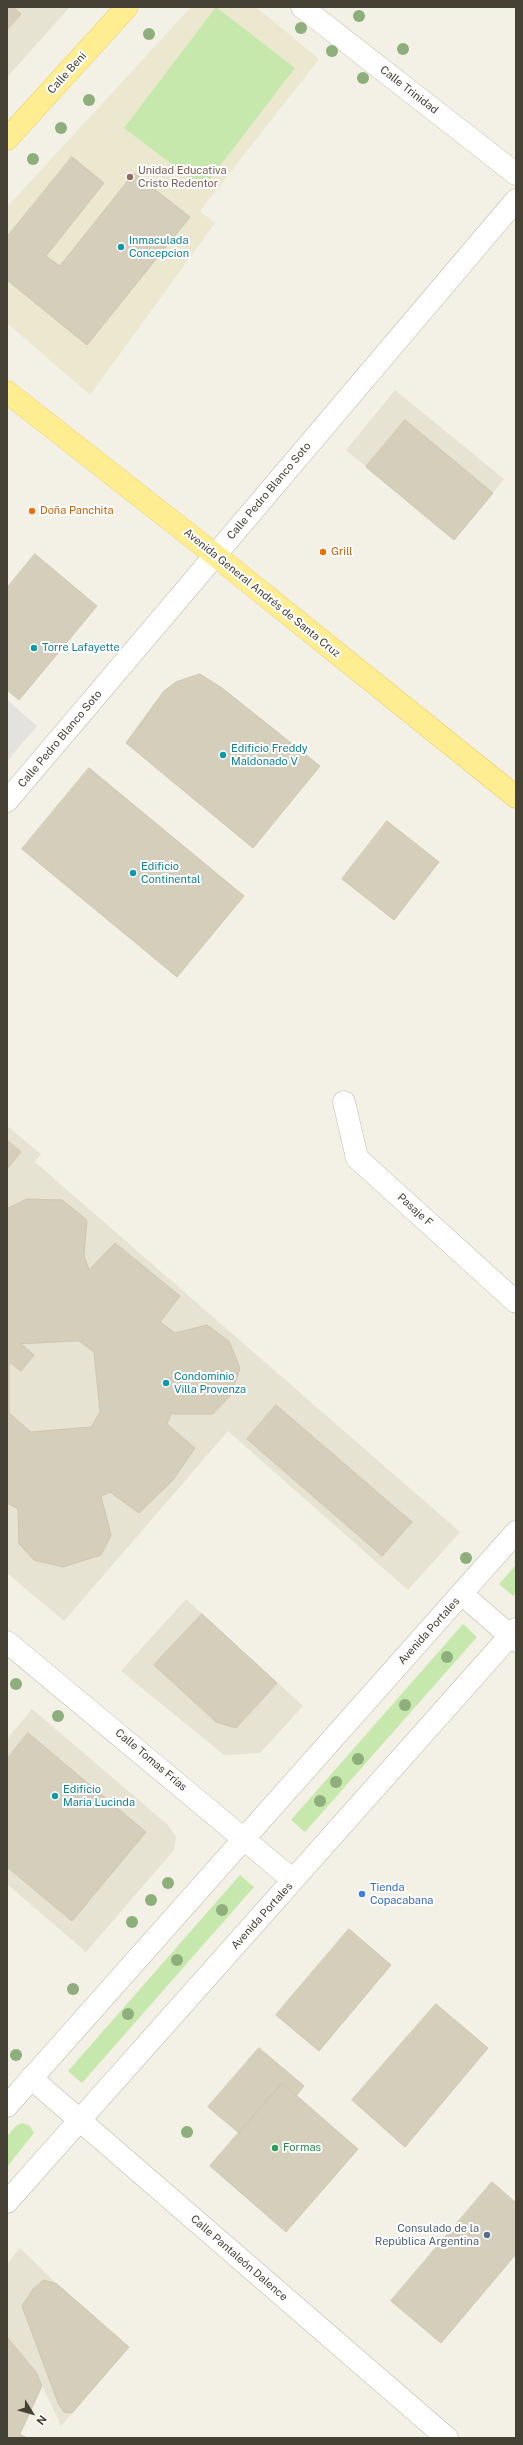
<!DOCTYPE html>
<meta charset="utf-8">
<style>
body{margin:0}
#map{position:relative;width:523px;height:2445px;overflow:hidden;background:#f3f0e5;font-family:"Public Sans",sans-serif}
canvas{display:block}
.frame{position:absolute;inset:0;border:8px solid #464135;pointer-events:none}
.north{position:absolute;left:12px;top:2393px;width:40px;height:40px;-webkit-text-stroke:3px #fff;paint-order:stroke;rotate:127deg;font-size:11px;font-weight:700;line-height:16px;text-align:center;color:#464135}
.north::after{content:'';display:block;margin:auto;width:14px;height:18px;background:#464135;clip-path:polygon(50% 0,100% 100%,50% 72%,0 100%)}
</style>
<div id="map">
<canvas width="523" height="2445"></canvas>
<div class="frame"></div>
<div class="north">N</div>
</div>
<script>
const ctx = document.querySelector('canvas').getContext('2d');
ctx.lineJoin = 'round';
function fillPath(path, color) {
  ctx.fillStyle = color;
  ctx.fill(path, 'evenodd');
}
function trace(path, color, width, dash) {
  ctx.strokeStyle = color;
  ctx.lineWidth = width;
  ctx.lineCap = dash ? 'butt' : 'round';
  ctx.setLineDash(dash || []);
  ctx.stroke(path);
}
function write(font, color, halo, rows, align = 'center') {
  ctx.font = font + ' "Public Sans",sans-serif';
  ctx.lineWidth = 4;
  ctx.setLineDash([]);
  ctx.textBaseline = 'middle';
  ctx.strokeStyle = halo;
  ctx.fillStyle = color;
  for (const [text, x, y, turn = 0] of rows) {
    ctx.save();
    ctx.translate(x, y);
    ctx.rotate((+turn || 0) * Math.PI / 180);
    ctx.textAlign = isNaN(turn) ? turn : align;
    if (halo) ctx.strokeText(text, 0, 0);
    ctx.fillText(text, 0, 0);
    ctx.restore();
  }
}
const residential = new Path2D(`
 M7 7H70L7 77Z
 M395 390 504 479 454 540 346 450Z
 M7 1126 41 1154 35 1162 460 1532 408 1590 228 1431 64 1621 7 1573Z
 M186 1599 303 1706 260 1753 224 1755 121 1671Z
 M32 1709 168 1825 176 1837 174 1850 86 1952 7 1884V1739Z
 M20 2248 57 2284 129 2347 61 2426 36 2372 7 2337V2264Z`);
const education = new Path2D(`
 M191 7H256L319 59 200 211 215 223 90 395 7 323V207Z`);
const green = new Path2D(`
 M216 7 295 68 203 188 124 128Z
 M516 1565V1593L513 1596 499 1584Z
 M463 1624 477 1637 305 1832 291 1820Z
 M240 1875 254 1887 82 2083 68 2071Z
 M22 2123 30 2126 34 2133 7 2167V2136L17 2125Z`);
const parking = new Path2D(`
 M7 700 37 726 7 761Z`);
const building = new Path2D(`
 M7 7H13L21 14 7 30Z
 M72 157 104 183 46 256 60 266 134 173 190 217 87 345 7 280V237Z
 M405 420 493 493 454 540 366 467Z
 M35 554 97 606 19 700 7 690V588Z
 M200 674 222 688 320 766 253 848 126 743 164 691 176 682Z
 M89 768 244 896 177 977 22 849Z
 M387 821 439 862 394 920 342 879Z
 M7 1140 21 1152 7 1169Z
 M27 1199 62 1200 87 1220 84 1255 89 1270 115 1243 180 1296 160 1322 175 1333 207 1325 229 1341 240 1368 231 1395 213 1414H171L167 1424 195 1448 173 1480 139 1513 110 1492 101 1496 111 1535 101 1555 63 1567 34 1560 19 1544 18 1509 7 1503V1209ZM79 1341 94 1352 100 1412 91 1427 31 1432 9 1413V1362L21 1371 34 1355 21 1344Z
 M276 1405 412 1522 382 1556 247 1439Z
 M202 1614 277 1683 236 1728 216 1722 154 1665Z
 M28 1733 146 1832 72 1921 7 1867V1759Z
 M349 1929 391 1965 319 2051 276 2015Z
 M436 2004 488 2048 405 2147 352 2100Z
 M259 2048 304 2086 296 2096 282 2083 239 2133 208 2107Z
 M282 2083 358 2149 286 2232 210 2166Z
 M492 2182 516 2203V2254L441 2343 391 2301Z
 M44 2280 57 2284 129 2347 72 2413 64 2412 58 2403 22 2306 33 2289Z
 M7 2337 36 2372 42 2386 20 2434 27 2438H7Z`);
const minor = new Path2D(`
 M302 7 516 174
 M7 801 516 200
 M344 1102 357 1158 516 1302
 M462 1594 516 1641
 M7 1642 293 1880
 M31 2078 447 2438
 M7 2106 516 1532
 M7 2202 516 1629`);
const major = new Path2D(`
 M7 139 127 7
 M7 392 215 555 516 797`);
const trees = [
 [359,16],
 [301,28],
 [149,34],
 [403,49],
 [332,51],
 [363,78],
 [89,100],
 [61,128],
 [33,159],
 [466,1558],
 [447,1657],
 [16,1684],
 [405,1705],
 [58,1716],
 [358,1759],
 [336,1782],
 [320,1801],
 [168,1883],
 [151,1900],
 [222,1910],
 [132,1922],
 [177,1960],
 [73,1989],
 [128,2014],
 [16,2055],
 [187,2132]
];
const markers = [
 [130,177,4,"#8d6e63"],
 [121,247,4,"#0f9aa8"],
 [32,511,4,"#e8710a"],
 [323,552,4,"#e8710a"],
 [34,648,4,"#0f9aa8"],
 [223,755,4,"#0f9aa8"],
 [133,873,4,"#0f9aa8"],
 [166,1383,4,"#0f9aa8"],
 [55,1796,4,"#0f9aa8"],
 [362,1894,4,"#3f7fe0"],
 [275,2148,4,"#2e9e5b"],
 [487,2235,4,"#5c6f8a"]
];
const streetNames = [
 ["Calle Beni",67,73,-48],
 ["Calle Trinidad",409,90,38],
 ["Calle Pedro Blanco Soto",269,491,-50],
 ["Avenida General Andrés de Santa Cruz",262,593,39],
 ["Calle Pedro Blanco Soto",60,739,-50],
 ["Pasaje F",415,1210,42],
 ["Avenida Portales",429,1631,-48],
 ["Calle Tomas Frías",151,1760,40],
 ["Avenida Portales",262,1916,-48],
 ["Calle Pantaleón Dalence",239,2258,41]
];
const educationNames = [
 ["Unidad Educativa",138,171],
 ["Cristo Redentor",138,184]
];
const cultureNames = [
 ["Inmaculada",129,241],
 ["Concepcion",129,254],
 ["Torre Lafayette",42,648],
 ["Edificio Freddy",231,749],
 ["Maldonado V",231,762],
 ["Edificio",141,867],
 ["Continental",141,880],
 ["Condominio",174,1377],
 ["Villa Provenza",174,1390],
 ["Edificio",63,1790],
 ["Maria Lucinda",63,1803]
];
const foodNames = [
 ["Doña Panchita",40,511],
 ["Grill",331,552]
];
const shopNames = [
 ["Tienda",370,1888],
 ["Copacabana",370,1901]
];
const leisureNames = [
 ["Formas",283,2148]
];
const serviceNames = [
 ["Consulado de la",479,2229],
 ["República Argentina",479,2242]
];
fillPath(residential, '#e7e3d3');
fillPath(education, '#ece8cf');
fillPath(green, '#c7e8ad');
fillPath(parking, '#e4e2de');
fillPath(building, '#d5cebb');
trace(building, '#d0c6ae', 1);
trace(minor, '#bfb9a8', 23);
trace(major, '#e5cd61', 23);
trace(minor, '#fff', 22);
trace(major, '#ffed92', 22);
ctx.fillStyle = '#8eae7c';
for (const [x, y] of trees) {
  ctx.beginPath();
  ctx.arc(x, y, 6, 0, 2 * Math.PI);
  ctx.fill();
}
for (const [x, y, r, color] of markers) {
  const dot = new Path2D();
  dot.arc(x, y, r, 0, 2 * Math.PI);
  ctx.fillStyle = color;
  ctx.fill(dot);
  trace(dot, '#fff', 1.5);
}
write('11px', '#464135', '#fff', streetNames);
write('11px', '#785e54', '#fff', educationNames, 'left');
write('11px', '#0d838f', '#fff', cultureNames, 'left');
write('11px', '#c56008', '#fff', foodNames, 'left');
write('11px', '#366cbe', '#fff', shopNames, 'left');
write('11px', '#27864d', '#fff', leisureNames, 'left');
write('11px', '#4e5e75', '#fff', serviceNames, 'right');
</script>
